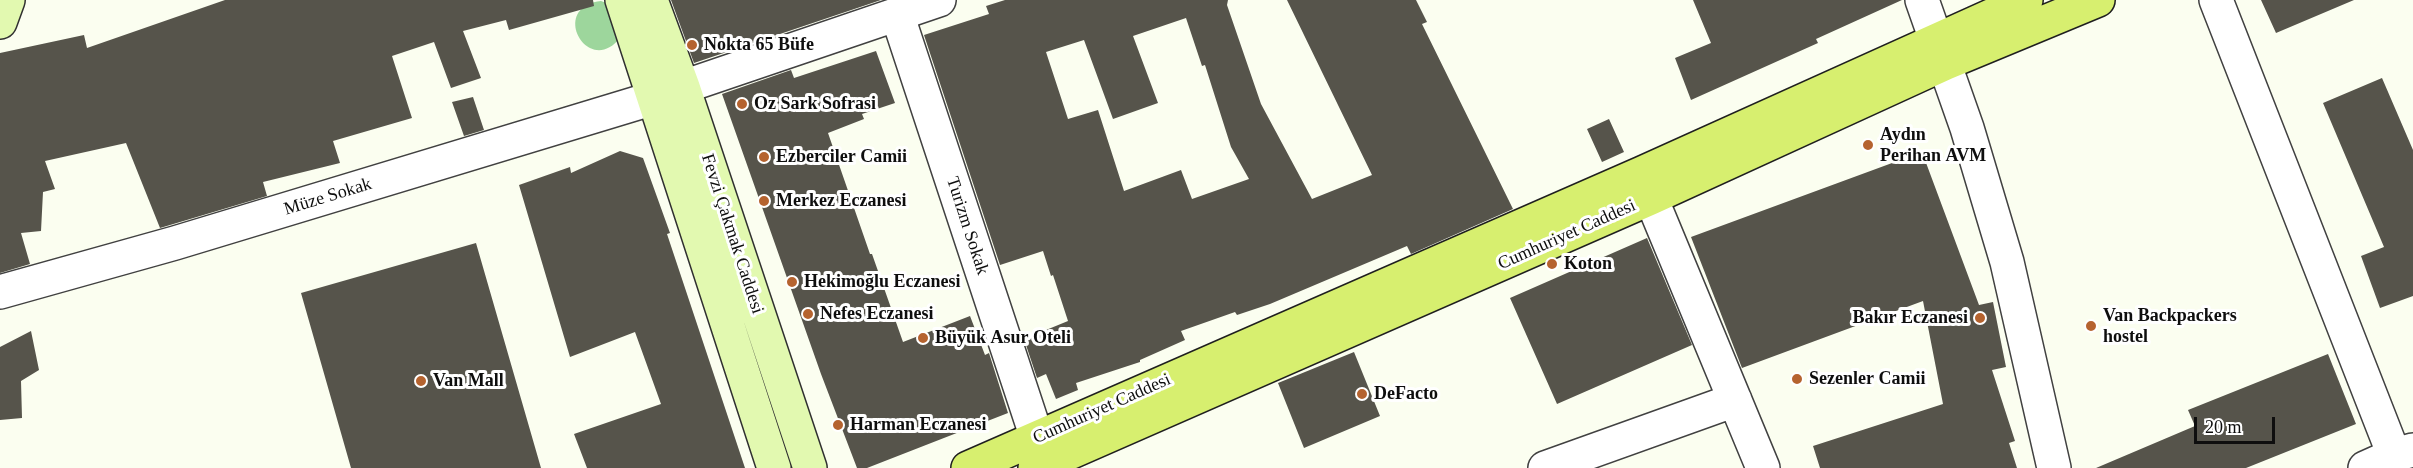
<!DOCTYPE html>
<meta charset="utf-8">
<style>
body{margin:0}
#map{position:relative;width:2413px;height:468px;overflow:hidden;background:#fbfef0;font-family:Georgia,serif}
canvas{display:block}
.scale{position:absolute;left:2194px;top:417px;width:81px;height:27px;box-sizing:border-box;border:3px solid #0e0e0e;border-top:0;padding-left:8px;font-size:18px;line-height:21px;white-space:nowrap;color:#0e0e0e;-webkit-text-stroke:4px #fff;paint-order:stroke}
</style>
<div id="map">
<canvas width="2413" height="468"></canvas>
<div class="scale">20 m</div>
</div>
<script>
const ctx = document.querySelector('canvas').getContext('2d');
ctx.lineJoin = 'round';
function fillPath(path, color) {
  ctx.fillStyle = color;
  ctx.fill(path, 'evenodd');
}
function trace(path, color, width, dash) {
  ctx.strokeStyle = color;
  ctx.lineWidth = width;
  ctx.lineCap = dash ? 'butt' : 'round';
  ctx.setLineDash(dash || []);
  ctx.stroke(path);
}
function write(font, color, halo, rows, align = 'center') {
  ctx.font = font + ' Georgia,serif';
  ctx.lineWidth = 6;
  ctx.setLineDash([]);
  ctx.textBaseline = 'middle';
  ctx.strokeStyle = halo;
  ctx.fillStyle = color;
  for (const [text, x, y, turn = 0] of rows) {
    ctx.save();
    ctx.translate(x, y);
    ctx.rotate((+turn || 0) * Math.PI / 180);
    ctx.textAlign = isNaN(turn) ? turn : align;
    if (halo) ctx.strokeText(text, 0, 0);
    ctx.fillText(text, 0, 0);
    ctx.restore();
  }
}
const forest = new Path2D(`
 M601 1 609 4 620 38C588 78 548 7 601 1Z`);
const building = new Path2D(`
 M225 0H593L594 6 509 30 506 20 463 31 481 78 451 88 434 42 392 56 412 118 333 141 340 163 263 182 267 196 170 225 160 228 126 143 45 161 55 189 43 192 41 231 21 233 30 264 0 273V53L84 35 87 48Z
 M671 0H881L694 63Z
 M1005 0H1228L1227 5 1261 104 1312 199 1372 175 1287 0H1416L1427 22 1422 24 1513 209 1411 254 1407 246 1270 304 1237 315 1235 312 1181 331 1185 340 1140 360V362L1076 383 1078 390 1056 399 1046 374 1037 378 1024 339 1068 321 1053 275 1051 276 1043 251 1000 265 924 35 989 14 986 6ZM1186 18 1202 66 1205 65 1231 147 1249 179 1192 199 1181 170 1124 191 1098 110 1068 119 1046 52 1084 40 1113 119 1158 103 1133 36Z
 M1693 0H1902L1816 39 1818 43 1691 100 1675 58 1711 43Z
 M2261 0H2354L2276 33Z
 M876 51 895 103 862 114 864 119 828 133 870 254H872L903 342 970 316 985 355 989 353 1008 413 867 468H857L821 374 722 94 791 70 794 78Z
 M2382 78 2413 150V296L2380 308 2361 256 2384 247 2323 103Z
 M473 97 484 130 464 136 452 102Z
 M1609 119 1624 152 1602 162 1587 129Z
 M620 151 643 158 670 233 667 234 745 468H587L574 434 661 404 635 332 570 357 519 185 570 167 571 173Z
 M1922 152 1979 305 1993 302 2006 367 1992 370 2015 441 2009 443 2017 468H1820L1813 446 1943 404 1923 301 1742 368 1691 237Z
 M1647 238 1692 345 1557 404 1510 298Z
 M476 243 541 468H351L301 293Z
 M31 331 39 370 21 381 22 418 0 420V347Z
 M1354 352 1380 416 1304 448 1278 383Z
 M2328 354 2356 424 2246 468H2096L2195 426 2188 410Z`);
const street = new Path2D(`
 M1922 0 1967 128 2007 262 2054 468
 M2216 0 2394 455
 M897 14 1037 438
 M683 87 939 0
 M1651 198 1763 468
 M0 292 175 243 654 98
 M1545 468 1735 400
 M2365 468 2394 455 2413 450`);
const secondary = new Path2D(`
 M622 0 774 468
 M651 0 683 87 810 468
 M0 22 8 0`);
const primary = new Path2D(`
 M968 468 1642 173 2026 0
 M1035 468 1651 198 1946 63 2098 0`);
const markers = [
 [692,45,6,"#b5632f"],
 [742,104,6,"#b5632f"],
 [1868,145,6,"#b5632f"],
 [764,157,6,"#b5632f"],
 [764,201,6,"#b5632f"],
 [1552,264,6,"#b5632f"],
 [792,282,6,"#b5632f"],
 [808,314,6,"#b5632f"],
 [1980,318,6,"#b5632f"],
 [2091,326,6,"#b5632f"],
 [923,338,6,"#b5632f"],
 [1797,379,6,"#b5632f"],
 [421,381,6,"#b5632f"],
 [1362,394,6,"#b5632f"],
 [838,425,6,"#b5632f"]
];
const poiNames = [
 ["Nokta 65 Büfe",704,45],
 ["Oz Sark Sofrasi",754,104],
 ["Aydın",1880,135],
 ["Perihan AVM",1880,156],
 ["Ezberciler Camii",776,157],
 ["Merkez Eczanesi",776,201],
 ["Koton",1564,264],
 ["Hekimoğlu Eczanesi",804,282],
 ["Nefes Eczanesi",820,314],
 ["Van Backpackers",2103,316],
 ["hostel",2103,337],
 ["Bakır Eczanesi",1968,318,"right"],
 ["Büyük Asur Oteli",935,338],
 ["Sezenler Camii",1809,379],
 ["Van Mall",433,381],
 ["DeFacto",1374,394],
 ["Harman Eczanesi",850,425]
];
const streetNames = [
 ["Müze Sokak",328,197,-17],
 ["Turizm Sokak",967,226,72],
 ["Fevzi Çakmak Caddesi",732,234,72],
 ["Cumhuriyet Caddesi",1567,235,-24],
 ["Cumhuriyet Caddesi",1102,409,-24]
];
fillPath(forest, '#9dd69c');
fillPath(building, '#56544b');
trace(street, '#414141', 36);
trace(secondary, '#303030', 36);
trace(primary, '#1f1f1f', 36);
trace(street, '#fff', 33);
trace(secondary, '#e2f9b0', 33);
trace(primary, '#d7ef6f', 33);
for (const [x, y, r, color] of markers) {
  const dot = new Path2D();
  dot.arc(x, y, r, 0, 2 * Math.PI);
  ctx.fillStyle = color;
  ctx.fill(dot);
  trace(dot, '#fff', 2);
}
write('bold 18px', '#0e0e0e', '#fff', poiNames, 'left');
write('18px', '#0e0e0e', '#fff', streetNames);
</script>
